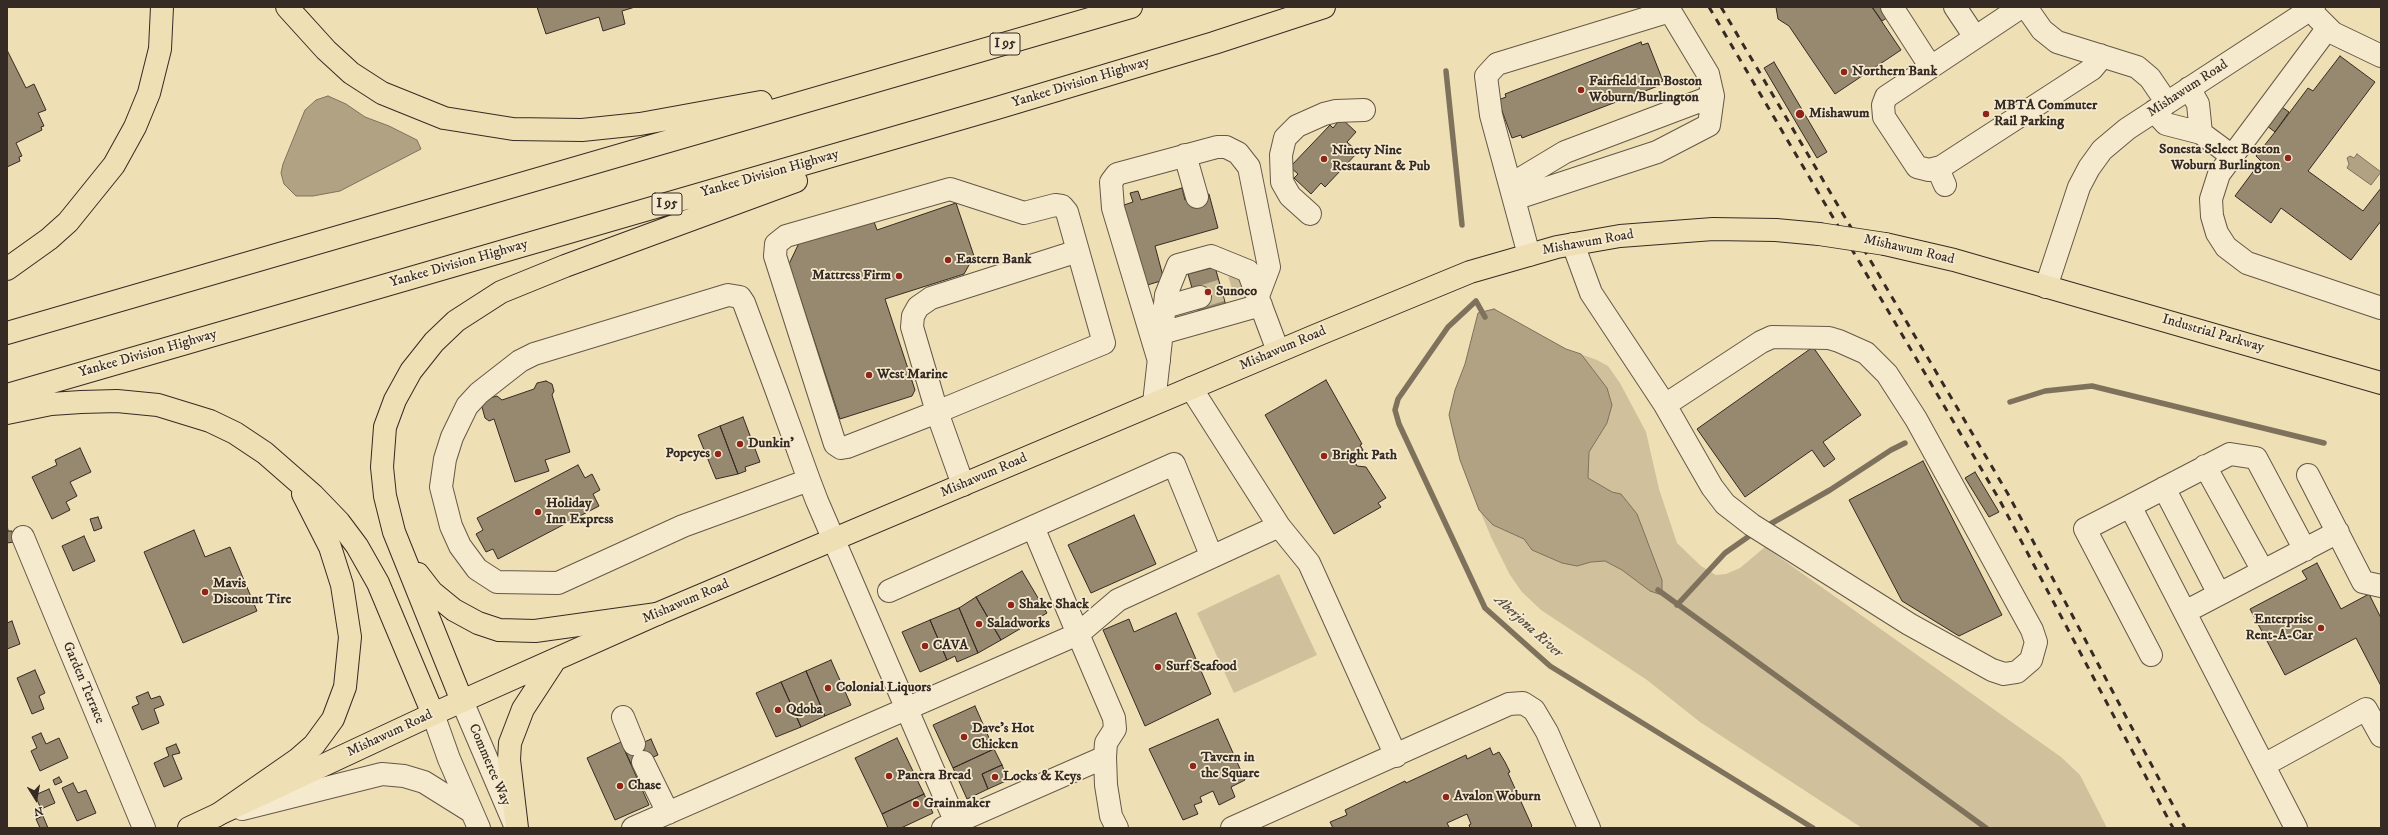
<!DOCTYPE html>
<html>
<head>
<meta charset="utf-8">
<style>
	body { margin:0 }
	#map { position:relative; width:2388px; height:835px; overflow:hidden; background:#efdfb4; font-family:"IM FELL DW Pica",serif }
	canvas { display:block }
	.frame { position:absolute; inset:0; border:8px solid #362b24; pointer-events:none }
	.north { position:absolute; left:16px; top:779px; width:40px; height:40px; -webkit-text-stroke:3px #f5eace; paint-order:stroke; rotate:169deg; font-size:11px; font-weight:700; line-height:16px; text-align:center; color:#362b24 }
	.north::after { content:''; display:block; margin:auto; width:14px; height:18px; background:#362b24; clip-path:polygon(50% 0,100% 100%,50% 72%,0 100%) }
</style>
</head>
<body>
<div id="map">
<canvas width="2388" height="835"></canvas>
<div class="frame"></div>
<div class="north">N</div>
</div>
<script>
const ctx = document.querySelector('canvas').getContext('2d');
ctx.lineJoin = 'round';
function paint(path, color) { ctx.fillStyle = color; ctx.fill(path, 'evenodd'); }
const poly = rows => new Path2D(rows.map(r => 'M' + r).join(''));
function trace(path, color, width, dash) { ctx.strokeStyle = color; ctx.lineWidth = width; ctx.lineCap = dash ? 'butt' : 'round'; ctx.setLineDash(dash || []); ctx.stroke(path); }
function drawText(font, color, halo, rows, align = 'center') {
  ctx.font = font + ' "IM FELL DW Pica",serif'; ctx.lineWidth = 3.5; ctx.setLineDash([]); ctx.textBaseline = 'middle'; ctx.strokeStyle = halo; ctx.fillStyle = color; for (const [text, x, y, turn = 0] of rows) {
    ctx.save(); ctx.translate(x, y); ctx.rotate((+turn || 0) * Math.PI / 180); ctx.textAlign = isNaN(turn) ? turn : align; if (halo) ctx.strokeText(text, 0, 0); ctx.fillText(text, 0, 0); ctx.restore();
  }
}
const green = poly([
	[1494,309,1566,349,1597,360,1608,366,1620,383,1646,432,1659,489,1677,543,1701,566,1716,575,1726,574,1740,568,1765,547,2061,757,2080,775,2107,828,1862,828,1700,722,1647,680,1541,610,1522,592,1510,575,1491,537,1468,482,1453,436,1449,415,1452,401,1465,364,1478,313],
	[1279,574,1317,655,1234,693,1197,613]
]);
const water = poly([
	[328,96,346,104,365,117,389,126,417,140,421,149,340,191,313,196,296,196,284,184,281,173,283,164,305,110,316,100,328,96],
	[2357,154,2381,172,2371,185,2347,168,2349,164,2347,158,2350,156,2354,158,2357,154],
	[1494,309,1566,349,1581,354,1607,388,1612,405,1607,423,1589,452,1588,478,1612,492,1621,494,1637,514,1662,580,1662,595,1650,591,1622,570,1605,561,1591,562,1577,566,1562,563,1532,550,1524,539,1493,525,1479,510,1460,460,1449,415,1455,390,1465,364,1478,313,1494,309]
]);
const stream = poly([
	[1446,71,1462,225],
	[1485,317,1476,301,1448,327,1398,399,1395,410,1399,424,1485,608,1550,666,1813,828],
	[2010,402,2045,391,2092,386,2324,443],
	[1765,527,1830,490,1891,450,1905,443],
	[1658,590,1986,828],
	[1677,605,1725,553,1755,532]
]);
const building = poly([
	[537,7,635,7,622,11,625,24,603,31,599,17,546,34,537,7],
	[1776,7,1872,7,1901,50,1835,94,1789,26,1778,19,1776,7],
	[1872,7,1904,7,1882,21,1872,7],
	[1641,42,1642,45,1648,43,1663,81,1656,84,1658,86,1522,138,1521,135,1512,138,1498,100,1506,97,1505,94,1641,42],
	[7,50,26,88,34,84,46,110,38,113,44,126,41,127,42,130,16,143,22,156,19,157,20,161,7,167,7,50],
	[2340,56,2375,82,2308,171,2363,211,2381,188,2381,221,2351,260,2281,208,2271,223,2235,196,2261,161,2256,156,2275,132,2308,88,2313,91,2340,56],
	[1774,62,1827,152,1817,158,1764,68,1774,62],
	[2272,100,2289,112,2275,132,2258,119,2272,100],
	[1341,118,1356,132,1347,142,1358,152,1325,187,1321,183,1311,194,1294,178,1298,174,1290,167,1330,125,1333,128,1341,118],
	[1182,188,1185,200,1209,194,1218,228,1155,246,1164,280,1144,286,1121,206,1133,202,1130,193,1138,191,1141,200,1182,188],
	[956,203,974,256,964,274,885,299,915,390,912,396,840,419,789,264,799,243,873,219,877,230,956,203],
	[1215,267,1227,309,1200,316,1188,274,1215,267],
	[1813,347,1861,415,1823,442,1835,459,1824,467,1812,450,1745,497,1697,429,1813,347],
	[1326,380,1362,444,1360,445,1363,450,1355,462,1357,466,1366,467,1386,498,1378,503,1381,507,1334,534,1265,415,1326,380],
	[546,381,552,384,554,391,552,395,570,452,545,460,549,471,515,482,494,419,489,421,485,418,482,407,483,400,497,396,502,400,534,389,537,383,546,381],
	[743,417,760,462,745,467,746,471,738,474,720,426,743,417],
	[720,426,738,474,716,479,698,435,720,426],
	[80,448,91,472,70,482,77,496,66,502,70,510,52,519,32,477,57,465,55,460,80,448],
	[1923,461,2002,615,1959,636,1902,601,1849,500,1923,461],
	[578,465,585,478,592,474,600,490,593,494,599,506,498,559,493,549,486,552,476,534,483,530,477,518,578,465],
	[1975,472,1999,512,1989,517,1965,478,1975,472],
	[1134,515,1156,564,1091,593,1068,545,1134,515],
	[98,517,102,528,94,531,90,519,98,517],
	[7,524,8,531,12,531,14,542,7,543,7,524],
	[194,530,205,557,230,547,257,611,183,643,144,552,194,530],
	[84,536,95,561,73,571,62,546,84,536],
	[2317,563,2341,609,2369,594,2381,618,2381,686,2356,638,2285,675,2250,609,2307,579,2302,571,2317,563],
	[1022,571,1047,613,1001,640,976,597,1022,571],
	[976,597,1001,640,978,653,959,608,976,597],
	[959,608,978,653,957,662,955,656,947,660,930,620,959,608],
	[1176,613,1211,694,1145,726,1103,630,1129,619,1134,632,1176,613],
	[930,620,947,660,920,672,902,632,930,620],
	[12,621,20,644,7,649,7,623,12,621],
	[831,660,851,705,825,716,806,671,831,660],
	[35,670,45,693,39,696,44,709,32,714,17,678,35,670],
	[806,671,825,716,801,727,781,682,806,671],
	[781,682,801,727,776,737,756,693,781,682],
	[148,692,151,699,160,696,164,705,154,709,159,723,142,730,132,707,139,704,136,697,148,692],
	[975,706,994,749,953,768,933,725,975,706],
	[1218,719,1245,780,1231,787,1235,797,1219,805,1213,791,1200,797,1202,802,1194,805,1198,814,1183,820,1149,749,1218,719],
	[41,733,46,744,59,738,68,758,40,771,31,751,37,748,32,737,41,733],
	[897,738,924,794,882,814,855,758,897,738],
	[651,739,658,755,632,766,625,751,651,739],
	[621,742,649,805,615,820,587,758,621,742],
	[176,744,180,753,172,755,182,779,164,787,154,763,169,756,166,748,176,744],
	[1490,748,1493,755,1499,752,1505,762,1510,772,1508,773,1532,826,1530,828,1470,828,1469,825,1471,824,1467,814,1447,823,1449,827,1446,828,1333,828,1330,822,1347,815,1345,810,1405,781,1406,783,1466,755,1467,759,1490,748],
	[994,749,1002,765,982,774,988,789,967,799,953,768,994,749],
	[1002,765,1008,780,988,789,982,774,1002,765],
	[59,777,62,782,55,785,53,780,59,777],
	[73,783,78,793,86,790,96,813,77,821,62,788,73,783],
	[49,789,55,803,41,809,35,795,49,789],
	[924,794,933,813,901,828,888,828,882,814,924,794],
	[43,816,48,828,40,828,36,819,43,816]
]);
const minorTunnel = poly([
	[1200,297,1252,281]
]);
const minor = poly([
	[1892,7,1930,66],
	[1955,7,1975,37],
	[2021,7,1886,97,1883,105,1884,117,1917,167,1929,170,1941,167,2092,69,2097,63,2100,55],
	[2026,7,2042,30,2057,42,2137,67,2150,78,2167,103],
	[2318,18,2333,33,2381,56],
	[2327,29,2219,174,2211,199,2212,216,2217,233,2226,247,2247,263,2381,308],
	[2189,88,2198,104,2201,133],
	[2154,111,2166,124,2201,133,2232,156],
	[1185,155,1197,197],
	[1938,169,1945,185],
	[1510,185,1491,115,1486,76,1497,64,1670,11,1708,74,1713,96,1565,152,1510,185,1529,255],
	[1514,199,1657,152,1709,125,1713,96],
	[1310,214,1290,196,1282,182,1281,155,1285,138,1297,126,1324,114,1336,111,1364,110],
	[1573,244,1591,293,1665,405,1712,487,1725,504,1752,525,1909,624,1992,670,2004,674,2017,672,2031,660,2036,642,2032,630,1916,419,1887,374,1866,353,1839,341,1829,338,1772,337,1761,342,1665,405],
	[1078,251,1104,343,937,412,912,327,913,316,918,307,931,298,1078,251],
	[2046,287,2079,187,2089,168,2102,150,2127,129,2314,7],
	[1165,307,1200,297],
	[1162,333,1261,305],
	[1159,361,1113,208,1111,182,1117,174,1217,147,1226,147,1238,153,1249,167,1269,267,1258,296],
	[1154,403,1166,295,1178,265,1211,256,1248,271,1278,351],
	[2205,466,2263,571],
	[2308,475,2363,582,2381,586],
	[809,480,683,526,558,583,497,582,477,569,460,546,451,526,441,487,445,459,452,437,467,406,479,393,520,361,534,354,728,295,740,297,744,303,776,389,809,480,817,501,956,823],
	[963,485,937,412,847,447,841,448,835,444,775,256,776,244,786,236,950,189,1024,213,1055,205,1062,206,1067,212,1078,251],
	[2164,488,2219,594],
	[2130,506,2085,529,2151,655],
	[1279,526,1309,563,1396,756],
	[23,537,144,828],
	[889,591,1174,464,1211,555],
	[2185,612,2338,532],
	[462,701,514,823],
	[433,714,449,759,479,828],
	[623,717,634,744],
	[643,762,668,813],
	[2264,765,2366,709,2381,736],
	[242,809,382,774,404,776,424,782,472,812],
	[633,828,1078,634,1033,527],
	[943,828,1105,757],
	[1117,828,1111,816,1106,785,1105,757,1106,743,1115,729,1114,718,1078,634,1118,600,1279,526,1191,388],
	[1232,828,1509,704,1523,703,1534,710,1547,732,1589,828],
	[2296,828,2130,506,2230,454,2256,458,2305,550]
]);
const major = poly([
	[1885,244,1954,260,2381,383],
	[189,828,433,714,657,614,1317,335,1470,272,1557,247,1620,236,1713,229,1776,230,1819,234],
	[517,828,509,760,510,743,523,709,555,660]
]);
const highway = poly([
	[287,7,326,50,351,73,382,93,444,118,513,129,582,130,640,124,761,102],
	[7,269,49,239,68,222,114,165,135,127,149,93,160,49,162,7],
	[7,333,1131,7],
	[7,395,997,108,1214,43,1324,7],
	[7,413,51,404,81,402,117,401,158,405,210,421,235,433,265,453,313,495,339,522,357,546,378,583,433,714],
	[418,574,432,592,454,610,478,623,499,630,535,631,657,614],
	[462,701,394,532,385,496,382,467,385,427,395,400,411,371,434,342,456,321,501,292,565,266,796,181],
	[216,816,298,759,314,745,333,719,345,687,350,637,342,585,330,547,303,494]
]);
const rail = poly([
	[1709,7,1999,499,2173,828],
	[1721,7,2008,494,2185,828]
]);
const majorBridge = poly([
	[1819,234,1885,244]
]);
const markers = [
	[1844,72,4,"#8f2418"],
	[1581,90,4,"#8f2418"],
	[1800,114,5,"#8f2418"],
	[1986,114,4,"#8f2418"],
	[2288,158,4,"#8f2418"],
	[1324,159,4,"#8f2418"],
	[948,260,4,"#8f2418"],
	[899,276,4,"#8f2418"],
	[1208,292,4,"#8f2418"],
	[869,375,4,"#8f2418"],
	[740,444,4,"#8f2418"],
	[718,454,4,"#8f2418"],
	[1324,456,4,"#8f2418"],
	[538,512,4,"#8f2418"],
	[205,592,4,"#8f2418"],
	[1011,605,4,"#8f2418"],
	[979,624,4,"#8f2418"],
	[2321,628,4,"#8f2418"],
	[925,646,4,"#8f2418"],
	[1158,667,4,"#8f2418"],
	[828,688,4,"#8f2418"],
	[778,710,4,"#8f2418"],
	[964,737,4,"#8f2418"],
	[1193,766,4,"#8f2418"],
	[889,776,4,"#8f2418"],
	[995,777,4,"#8f2418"],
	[620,786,4,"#8f2418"],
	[1446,797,4,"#8f2418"],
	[916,804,4,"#8f2418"]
];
const shields = [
	[1005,44,30],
	[667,204,30]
];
const shieldNames = [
	["I 95",1005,44],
	["I 95",667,204]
];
const poiNames = [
	["Northern Bank",1852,72],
	["Fairfield Inn Boston",1589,82],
	["Woburn/Burlington",1589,98],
	["MBTA Commuter",1994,106],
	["Rail Parking",1994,122],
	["Mishawum",1809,114],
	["Sonesta Select Boston",2280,150,"right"],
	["Woburn Burlington",2280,166,"right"],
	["Ninety Nine",1332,151],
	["Restaurant & Pub",1332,167],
	["Eastern Bank",956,260],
	["Mattress Firm",891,276,"right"],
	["Sunoco",1216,292],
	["West Marine",877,375],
	["Dunkin'",748,444],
	["Popeyes",710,454,"right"],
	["Bright Path",1332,456],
	["Holiday",546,504],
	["Inn Express",546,520],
	["Mavis",213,584],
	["Discount Tire",213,600],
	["Shake Shack",1019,605],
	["Enterprise",2313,620,"right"],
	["Rent-A-Car",2313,636,"right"],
	["Saladworks",987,624],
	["CAVA",933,646],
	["Surf Seafood",1166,667],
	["Colonial Liquors",836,688],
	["Qdoba",786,710],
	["Dave's Hot",972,729],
	["Chicken",972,745],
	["Tavern in",1201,758],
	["the Square",1201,774],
	["Panera Bread",897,776],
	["Locks & Keys",1003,777],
	["Chase",628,786],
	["Avalon Woburn",1454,797],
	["Grainmaker",924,804]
];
const streetNames = [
	["Yankee Division Highway",1081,83,-17],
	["Mishawum Road",2188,89,-33],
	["Yankee Division Highway",770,174,-16],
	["Mishawum Road",1588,243,-10],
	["Mishawum Road",1909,250,13],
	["Yankee Division Highway",459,264,-16],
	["Industrial Parkway",2213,334,16],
	["Mishawum Road",1283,349,-23],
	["Yankee Division Highway",148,354,-16],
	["Mishawum Road",984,476,-23],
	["Mishawum Road",686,602,-23],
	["Garden Terrace",83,683,67],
	["Mishawum Road",390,734,-25],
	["Commerce Way",489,765,67]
];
const waterNames = [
	["Aberjona River",1528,627,42]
];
paint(green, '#d0c09c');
paint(water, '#b0a283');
trace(water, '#7f725d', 1);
trace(stream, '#7f725d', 5.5);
paint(building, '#96896f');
trace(building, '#362b24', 1);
trace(minorTunnel, '#cabb97', 22, [22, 11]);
trace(minor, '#645848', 24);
trace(major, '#362b24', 24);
trace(highway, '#362b24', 24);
trace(minor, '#f5eace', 22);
trace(major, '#efdfb4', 22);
trace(highway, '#efdfb4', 22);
trace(rail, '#362b24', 3, [7, 7]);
trace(majorBridge, '#362b24', 24, []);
trace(majorBridge, '#efdfb4', 22);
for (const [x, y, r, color] of markers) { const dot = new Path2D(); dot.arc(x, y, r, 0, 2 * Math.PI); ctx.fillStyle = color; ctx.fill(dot); trace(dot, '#f5eace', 1.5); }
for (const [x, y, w] of shields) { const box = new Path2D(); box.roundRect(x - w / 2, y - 11, w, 22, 3); ctx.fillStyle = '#f5eace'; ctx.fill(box); trace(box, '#362b24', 1); }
drawText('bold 13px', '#362b24', null, shieldNames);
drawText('bold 14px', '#362b24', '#f5eace', poiNames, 'left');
drawText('14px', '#362b24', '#f5eace', streetNames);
drawText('italic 15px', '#5b4f40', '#f5eace', waterNames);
</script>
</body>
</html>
